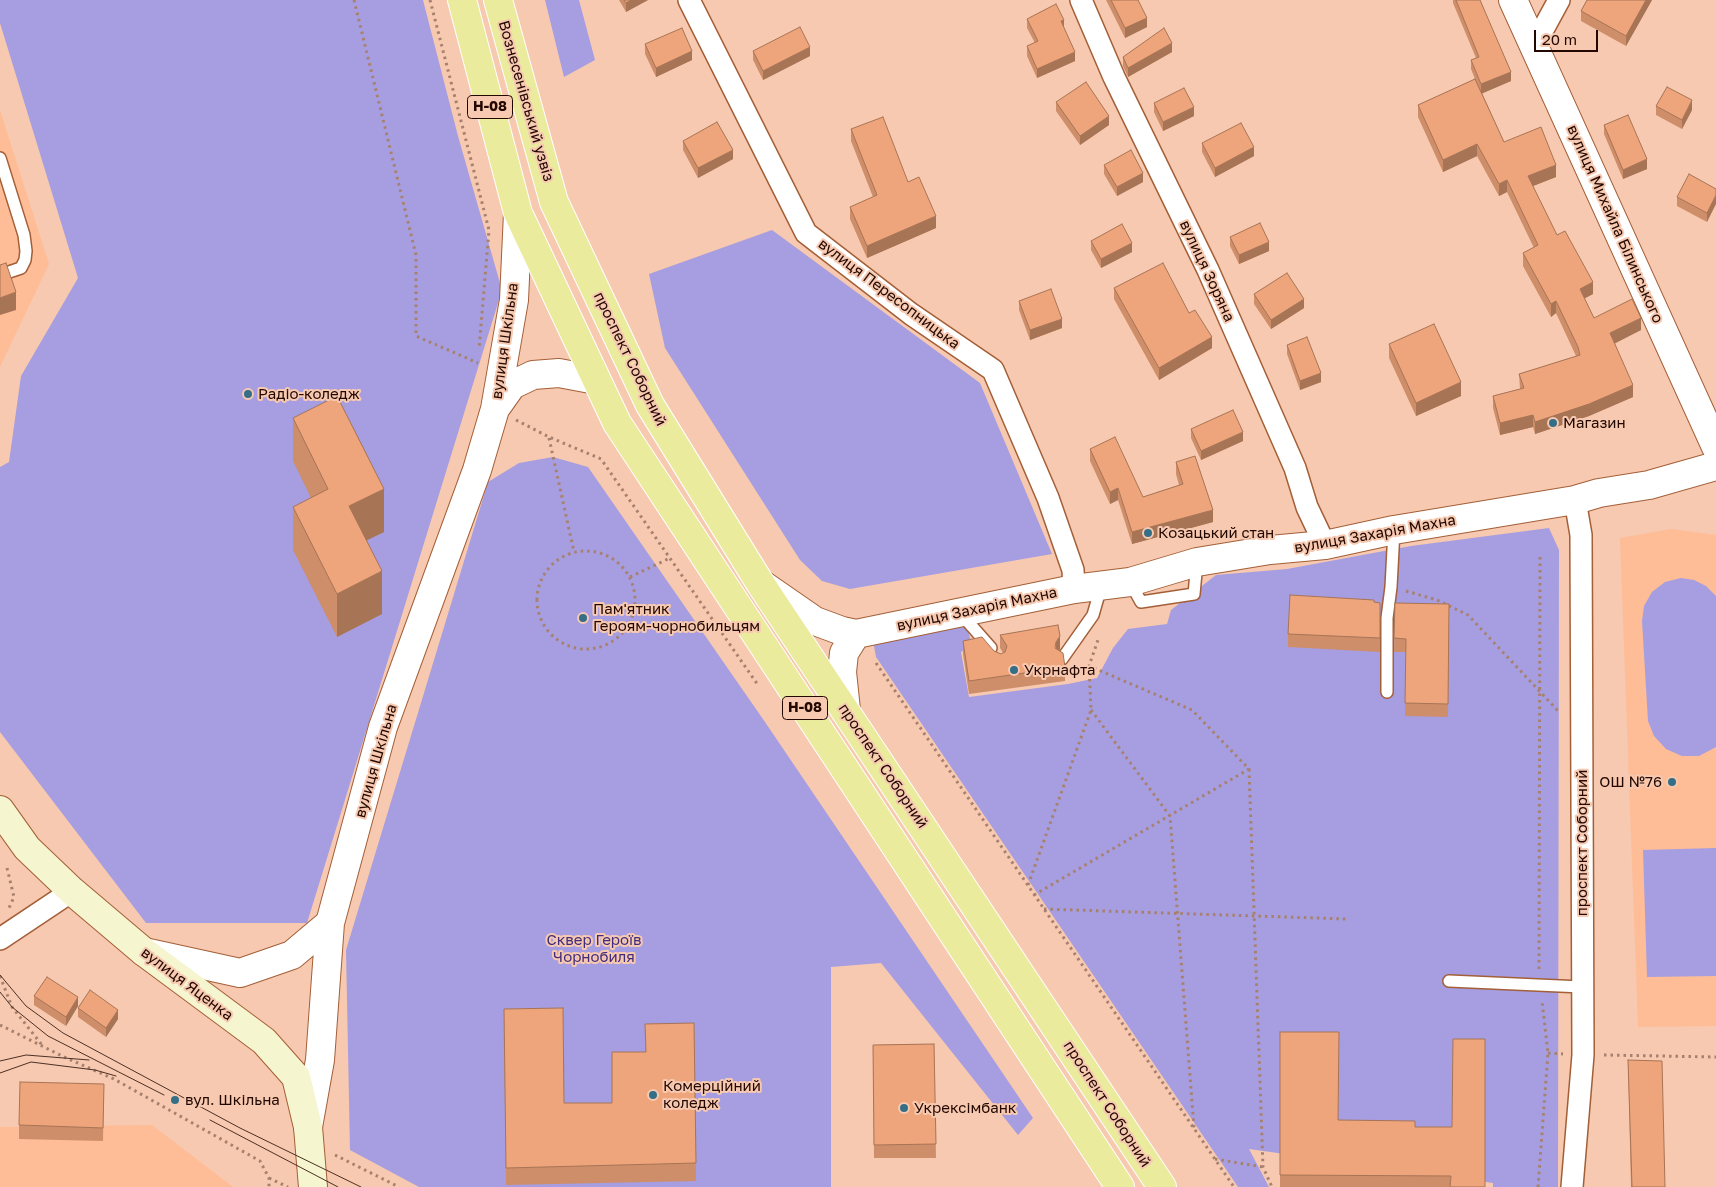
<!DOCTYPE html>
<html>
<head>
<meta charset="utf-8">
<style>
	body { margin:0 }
	#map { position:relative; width:1716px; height:1187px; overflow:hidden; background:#f7c9b0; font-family:"Golos Text",sans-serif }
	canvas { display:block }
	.scale { position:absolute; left:1534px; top:30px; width:64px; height:22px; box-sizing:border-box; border:2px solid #220800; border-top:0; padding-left:6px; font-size:15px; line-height:18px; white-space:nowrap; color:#220800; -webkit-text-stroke:4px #f7c9b0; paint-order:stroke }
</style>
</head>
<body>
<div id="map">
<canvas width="1716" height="1187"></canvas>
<div class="scale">20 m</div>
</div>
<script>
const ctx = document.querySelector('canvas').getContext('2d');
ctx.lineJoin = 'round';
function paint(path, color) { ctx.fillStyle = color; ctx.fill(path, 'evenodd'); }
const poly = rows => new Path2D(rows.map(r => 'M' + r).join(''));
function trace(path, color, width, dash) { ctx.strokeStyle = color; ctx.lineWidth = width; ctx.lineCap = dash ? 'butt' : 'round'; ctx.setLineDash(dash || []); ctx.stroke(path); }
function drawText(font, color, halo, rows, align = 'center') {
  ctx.font = font + ' "Golos Text",sans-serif'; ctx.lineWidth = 4; ctx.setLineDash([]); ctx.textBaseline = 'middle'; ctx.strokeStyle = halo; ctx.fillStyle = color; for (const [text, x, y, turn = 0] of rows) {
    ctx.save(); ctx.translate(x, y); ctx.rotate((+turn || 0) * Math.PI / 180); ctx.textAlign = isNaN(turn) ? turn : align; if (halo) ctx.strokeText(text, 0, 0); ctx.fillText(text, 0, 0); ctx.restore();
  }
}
const built = poly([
	[0,110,49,264,0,367],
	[1671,529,1716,535,1716,1026,1638,1027,1620,538],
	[152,1125,233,1187,0,1187,0,1127]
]);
const green = poly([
	[0,0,423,0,458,136,502,290,307,923,146,923,0,732,0,467,9,462,21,376,78,278,0,23],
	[545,0,579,0,595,60,564,77],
	[772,230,980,383,1052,554,850,589,822,581,800,560,665,348,649,274],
	[553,457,588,467,765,722,1033,1118,1018,1135,881,963,831,967,831,1187,419,1187,350,1150,346,950,488,482,519,463],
	[1549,528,1559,550,1558,1187,1493,1187,1493,1183,1249,1149,1269,1187,1238,1187,876,657,873,641,962,624,968,631,972,645,961,652,969,697,1068,684,1097,678,1113,648,1128,629,1167,624,1171,610,1216,575,1287,569,1411,546],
	[1681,578,1694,580,1706,586,1716,596,1716,747,1699,756,1682,756,1666,749,1654,736,1648,721,1642,621,1644,606,1652,592,1665,582],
	[1716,848,1716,976,1647,977,1643,850]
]);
const path = poly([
	[354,0,416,255,416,336,478,363],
	[430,0,489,230,479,349],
	[516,420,549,437,601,459,758,685],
	[549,438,574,552],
	'537 600a49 49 0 1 1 98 0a49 49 0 1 1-98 0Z',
	[630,577,670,558],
	[1406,591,1437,600,1468,615,1560,713],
	[876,663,1234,1187],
	[1091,710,1170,816,1194,1128],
	[1249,769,1263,1167,1272,1187],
	[7,868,14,897,9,908],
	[1028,885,1091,710,1089,666],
	[1034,895,1249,769,1192,710,1089,666,1099,637],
	[1044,909,1346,919],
	[1539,969,1540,553],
	[0,976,12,1007,42,1045],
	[0,1025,62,1056,114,1079,260,1161,269,1178,269,1187],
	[1548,1053,1563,1054],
	[1604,1055,1716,1057],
	[335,1155,399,1187],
	[1215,1159,1263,1167],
	[269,1178,288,1187],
	[1538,1187,1548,1053,1542,1001]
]);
const service = poly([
	[0,158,24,235,26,251,25,260,21,268,0,275],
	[1130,582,1141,602,1194,594,1197,562],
	[961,614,991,648],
	[1062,659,1093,615,1101,587],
	[1387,692,1387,618,1391,587,1394,530],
	[1449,981,1582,987]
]);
const minor = poly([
	[689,0,806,233,911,314,993,370,1048,498,1073,570,1074,589],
	[1081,0,1114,77,1208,270,1295,468,1307,507,1325,545],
	[1534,46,1559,0],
	[0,939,72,891],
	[1572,1187,1583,1055,1581,535,1575,500]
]);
const tertiary = poly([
	[1513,0,1716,447],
	[495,409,512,385,533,375,559,373,596,380],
	[763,585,815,621,842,631,856,634,1074,589,1130,582,1197,562,1270,550,1325,545,1394,530,1575,500,1599,493,1649,485,1716,466],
	[846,710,842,672,844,653,856,634],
	[144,952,240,973,292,955,330,923],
	[308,1127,320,1060,330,923,383,727,477,470,495,409,514,300,518,213]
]);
const secondary = poly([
	[0,810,27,848,72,891,144,952,264,1041,296,1077,308,1127,313,1187]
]);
const primary = poly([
	[462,0,518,213,617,423,1120,1187],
	[498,0,554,202,650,405,760,583,1162,1187]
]);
const tram = poly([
	[0,975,26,1006,63,1033,240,1128,361,1187],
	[0,992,12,1007,48,1036,164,1095],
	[0,1061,26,1055,89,1060],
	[0,1073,31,1062,95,1070,116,1076],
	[210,1120,338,1187]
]);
const wall = poly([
	[619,0,648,0,626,12],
	[1106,0,1138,0,1147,27,1125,38],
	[1453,0,1480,0,1511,81,1482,93,1504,142,1556,177,1533,186,1557,235,1593,294,1584,298,1594,318,1641,330,1614,343,1633,397,1589,416,1535,434,1533,427,1500,435,1493,408,1493,396,1520,389,1519,374,1576,356,1556,313,1551,317,1523,266,1523,253,1534,248,1507,192,1499,196,1477,156,1443,172,1418,117,1418,105,1475,79,1471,69,1471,60,1476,58,1453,3],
	[1587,0,1652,0,1626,46,1581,21,1581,11],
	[1027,19,1064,28,1075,61,1037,78,1027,56,1027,46,1035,43,1027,28],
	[645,44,692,60,656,77,645,54],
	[753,51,810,56,763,80,753,60],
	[1172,52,1128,77,1123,66,1123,57],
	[1056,102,1109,125,1080,145,1056,111],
	[1154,103,1194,116,1163,131,1154,112],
	[1656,106,1692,110,1682,129,1656,115],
	[1604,125,1647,169,1623,179,1604,134],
	[851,129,908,182,936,228,867,258,850,219,850,207,873,197,851,141],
	[683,141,733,159,698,178,683,150],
	[1202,143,1254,156,1215,177,1202,152],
	[1104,165,1143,182,1117,196,1104,174],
	[1716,189,1707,222,1677,206,1677,197],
	[1230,237,1269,251,1239,264,1230,246],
	[1091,241,1132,252,1101,268,1091,250],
	[1114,288,1189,313,1212,348,1159,380,1114,299],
	[1254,294,1304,308,1271,329,1254,304],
	[1019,301,1062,328,1030,340,1019,310],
	[1389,344,1461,396,1416,416,1389,358],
	[1287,345,1321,382,1300,390,1287,354],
	[293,418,384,532,366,540,382,614,337,637,293,550,293,507,311,498,293,461],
	[1191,429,1243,441,1201,460,1191,438],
	[1090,449,1143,497,1179,485,1176,474,1176,462,1213,522,1132,544,1118,500,1110,504,1090,461],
	[1374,602,1380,603,1380,652,1288,647,1288,634],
	[1395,603,1449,604,1448,717,1405,716,1406,652,1394,652],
	[1000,635,1060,649,1059,650,1065,667,1065,681,969,694,963,654,963,641,1001,654,1003,653,1000,648],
	[34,996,78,1006,66,1026,34,1005],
	[78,1008,118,1019,106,1037,78,1017],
	[504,1009,564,1103,612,1103,645,1052,645,1024,694,1023,696,1181,506,1185],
	[1280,1032,1338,1120,1415,1127,1485,1187,1280,1187],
	[934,1044,936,1158,874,1158,873,1045],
	[1628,1060,1665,1187,1631,1187],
	[104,1084,103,1141,19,1139,19,1125]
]);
const shadedWall = poly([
	[631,0,648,0,626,12,626,3],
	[1646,0,1652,0,1626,46,1626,36],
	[1147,18,1147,27,1125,38,1125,28],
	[1064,20,1064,29,1061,21],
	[1172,43,1172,52,1128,77,1128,68],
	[810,47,810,56,763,80,763,71],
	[692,51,692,60,656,77,656,68],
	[1075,52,1075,61,1037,78,1037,69],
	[1511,72,1511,81,1481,94,1481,84],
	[1692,100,1692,110,1682,129,1682,120],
	[1194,107,1194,116,1163,131,1163,122],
	[1109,116,1109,125,1080,145,1080,136],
	[1477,144,1477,156,1443,172,1443,160],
	[1254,147,1254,156,1215,177,1215,168],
	[733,150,733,159,698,178,698,168],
	[1647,159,1647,169,1623,179,1623,170],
	[1556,165,1556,177,1528,188,1528,176],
	[1143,173,1143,182,1117,196,1117,187],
	[1507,180,1507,192,1499,196,1499,184],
	[1716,195,1716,204,1707,222,1707,213],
	[936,216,936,228,867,258,867,246],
	[1269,242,1269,251,1239,264,1239,255],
	[1132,243,1132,252,1101,268,1101,259],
	[1593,282,1593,294,1580,301,1580,289],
	[16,292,16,310,0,315,0,298],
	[1304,299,1304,308,1271,329,1271,320],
	[1556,301,1556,313,1551,317,1551,304],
	[1641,318,1641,330,1610,346,1610,333],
	[1062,319,1062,328,1030,340,1030,330],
	[1212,337,1212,348,1159,380,1159,368],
	[1321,373,1321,382,1300,390,1300,381],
	[1461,382,1461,396,1416,416,1416,403],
	[1633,385,1633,397,1589,416,1535,434,1535,422],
	[1533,415,1533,427,1500,435,1500,423],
	[1243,432,1243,441,1201,460,1201,451],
	[1118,488,1118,500,1110,504,1110,492],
	[384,489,384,532,349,549,349,506],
	[1213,510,1213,522,1132,544,1132,532],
	[382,571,382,614,337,637,337,594],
	[1060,636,1060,649,1056,655,1056,642],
	[78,997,78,1006,66,1026,66,1017],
	[118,1010,118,1019,106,1037,106,1028]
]);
const building = poly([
	[624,0,631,0,626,3,624,0],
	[1111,0,1138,0,1147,18,1125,28,1111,0],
	[1456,0,1480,0,1511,72,1481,84,1471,60,1479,57,1456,0],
	[1587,0,1646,0,1626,36,1581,11,1587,0],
	[1056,4,1064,20,1061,21,1075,52,1037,69,1027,46,1038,41,1027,19,1056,4],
	[800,27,810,47,763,71,753,51,800,27],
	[682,28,692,51,656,68,645,44,682,28],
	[1164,28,1172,43,1128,68,1123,57,1164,28],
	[1475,79,1504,142,1541,127,1556,165,1528,176,1557,235,1565,231,1593,282,1580,289,1594,318,1632,299,1641,318,1610,333,1633,385,1589,404,1535,422,1533,415,1500,423,1493,396,1524,388,1519,374,1580,355,1578,347,1556,301,1551,304,1523,253,1538,245,1507,180,1499,184,1477,144,1443,160,1418,105,1475,79],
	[1086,82,1109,116,1080,136,1056,102,1086,82],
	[1667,87,1692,100,1682,120,1656,106,1667,87],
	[1184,88,1194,107,1163,122,1154,103,1184,88],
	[1628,115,1647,159,1623,170,1604,125,1628,115],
	[883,117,908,182,919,177,936,216,867,246,850,207,877,195,851,129,883,117],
	[717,122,733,150,698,168,683,141,717,122],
	[1241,123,1254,147,1215,168,1202,143,1241,123],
	[1131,150,1143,173,1117,187,1104,165,1131,150],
	[1689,174,1716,189,1716,195,1707,213,1677,197,1689,174],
	[1260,223,1269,242,1239,255,1230,237,1260,223],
	[1122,224,1132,243,1101,259,1091,241,1122,224],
	[6,263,16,292,0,298,0,265,6,263],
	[1163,263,1189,313,1195,310,1212,337,1159,368,1114,288,1163,263],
	[1287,273,1304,299,1271,320,1254,294,1287,273],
	[1051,289,1062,319,1030,330,1019,301,1051,289],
	[1434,324,1461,382,1416,403,1389,344,1434,324],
	[1307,337,1321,373,1300,381,1287,345,1307,337],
	[337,396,384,489,349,506,382,571,337,594,293,507,328,489,293,418,337,396],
	[1233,410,1243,432,1201,451,1191,429,1233,410],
	[1115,437,1143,497,1183,484,1176,462,1195,456,1213,510,1132,532,1118,488,1110,492,1090,449,1115,437],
	[1290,595,1374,600,1374,602,1380,603,1380,638,1288,634,1290,595],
	[1395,603,1449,604,1448,704,1405,703,1406,639,1394,638,1395,603],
	[1058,625,1060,636,1056,642,1055,648,1063,653,1065,667,969,681,963,641,982,637,994,651,1001,654,1005,652,1007,646,1000,635,1058,625],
	[47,977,78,997,66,1017,34,996,47,977],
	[90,990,118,1010,106,1028,78,1008,90,990],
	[563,1008,564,1103,612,1103,612,1052,646,1052,645,1024,694,1023,696,1163,506,1168,504,1009,563,1008],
	[1280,1032,1339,1032,1338,1120,1415,1121,1415,1127,1452,1127,1453,1039,1485,1039,1485,1187,1450,1187,1451,1176,1280,1175,1280,1032],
	[934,1044,936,1144,874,1145,873,1045,934,1044],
	[1628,1060,1662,1061,1665,1187,1632,1187,1628,1060],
	[20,1082,104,1084,103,1128,19,1125,20,1082]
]);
const markers = [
	[248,394,5,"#356e87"],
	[1553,423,5,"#356e87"],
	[1148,533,5,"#356e87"],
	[583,618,5,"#356e87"],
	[1014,670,5,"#356e87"],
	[1672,782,5,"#356e87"],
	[653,1095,5,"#356e87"],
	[175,1100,5,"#356e87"],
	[904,1108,5,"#356e87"]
];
const shields = [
	[490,107,45],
	[805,708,45]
];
const shieldNames = [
	["Н-08",490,107],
	["Н-08",805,708]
];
const streetNames = [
	["Вознесенівський узвіз",526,101,74],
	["вулиця Михайла Білинського",1615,224,66],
	["вулиця Зоряна",1207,271,65],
	["вулиця Пересопницька",889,294,37],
	["вулиця Шкільна",505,341,-82],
	["проспект Соборний",630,359,64],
	["вулиця Захарія Махна",1375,534,-10],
	["вулиця Захарія Махна",977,609,-12],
	["вулиця Шкільна",376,761,-74],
	["проспект Соборний",883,766,56],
	["проспект Соборний",1582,843,-90],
	["вулиця Яценка",187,984,37],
	["проспект Соборний",1107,1104,57]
];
const poiNames = [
	["Радіо-коледж",258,394],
	["Магазин",1563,423],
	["Козацький стан",1158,533],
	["Пам'ятник",593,609],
	["Героям-чорнобильцям",593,626],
	["Укрнафта",1024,670],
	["ОШ №76",1662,782,"right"],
	["Комерційний",663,1086],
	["коледж",663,1103],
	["вул. Шкільна",185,1100],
	["Укрексімбанк",914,1108]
];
const parkNames = [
	["Сквер Героїв",594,940],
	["Чорнобиля",594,957]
];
paint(built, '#febc97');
paint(green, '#a69ee0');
trace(service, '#a35f37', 14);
trace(minor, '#a35f37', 24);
trace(tertiary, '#a35f37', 30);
trace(secondary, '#a35f37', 30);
trace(primary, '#fff', 30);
trace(path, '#a7816e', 3, [2.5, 4]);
trace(service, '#fff', 11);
trace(minor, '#fff', 21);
trace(tertiary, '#fff', 28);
trace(secondary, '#f5f5cf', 28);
trace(primary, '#ebeb9e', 28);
trace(tram, '#4d2f24', 1);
paint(wall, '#ce8e6a');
paint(shadedWall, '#a77456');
paint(building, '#efa57b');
trace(building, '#a77456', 1);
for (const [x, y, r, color] of markers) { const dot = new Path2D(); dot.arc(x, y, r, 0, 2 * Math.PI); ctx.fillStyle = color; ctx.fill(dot); trace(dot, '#f7c9b0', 2); }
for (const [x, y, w] of shields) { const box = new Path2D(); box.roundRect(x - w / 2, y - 11.5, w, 23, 4); ctx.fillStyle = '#f7c9b0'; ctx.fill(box); trace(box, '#220800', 1); }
drawText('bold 14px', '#220800', null, shieldNames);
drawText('15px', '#220800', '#f7c9b0', streetNames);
drawText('15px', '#220800', '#f7c9b0', poiNames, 'left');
drawText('15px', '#402c7d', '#f7c9b0', parkNames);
</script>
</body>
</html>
